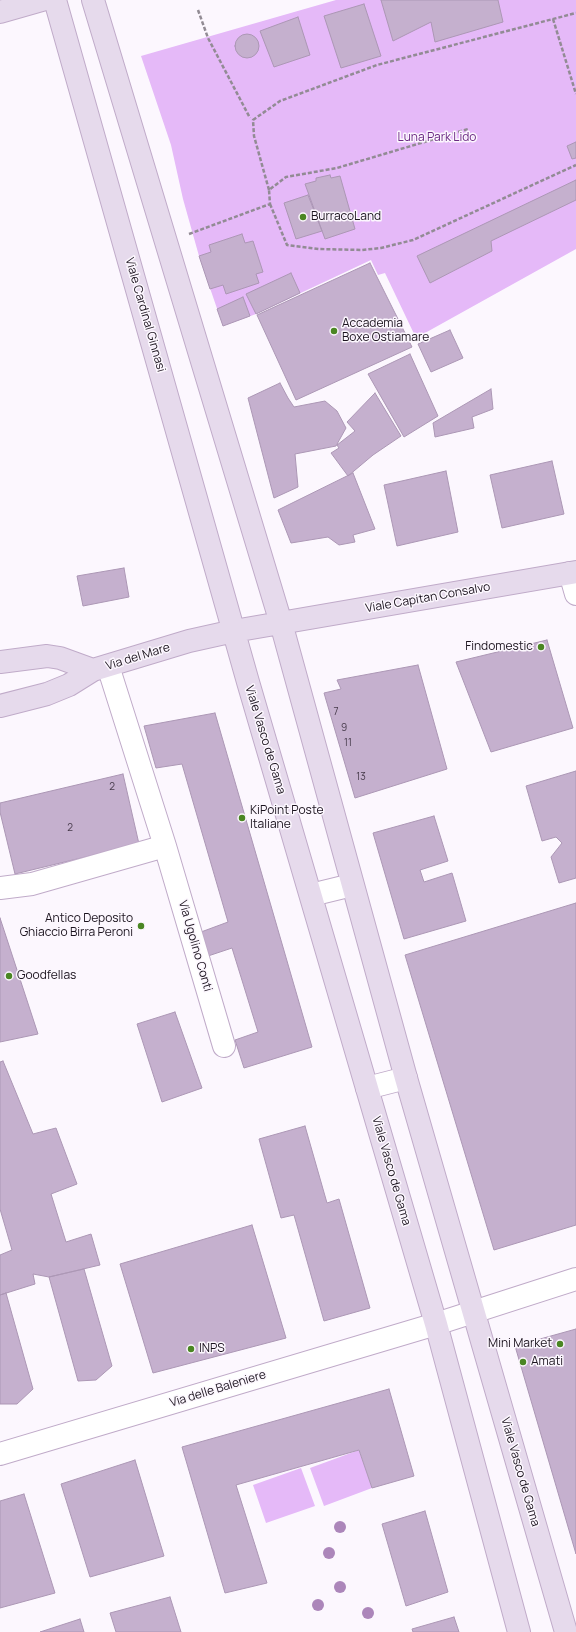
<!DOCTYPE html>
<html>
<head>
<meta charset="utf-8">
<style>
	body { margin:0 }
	canvas { display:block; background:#fcf7fe }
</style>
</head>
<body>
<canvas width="576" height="1632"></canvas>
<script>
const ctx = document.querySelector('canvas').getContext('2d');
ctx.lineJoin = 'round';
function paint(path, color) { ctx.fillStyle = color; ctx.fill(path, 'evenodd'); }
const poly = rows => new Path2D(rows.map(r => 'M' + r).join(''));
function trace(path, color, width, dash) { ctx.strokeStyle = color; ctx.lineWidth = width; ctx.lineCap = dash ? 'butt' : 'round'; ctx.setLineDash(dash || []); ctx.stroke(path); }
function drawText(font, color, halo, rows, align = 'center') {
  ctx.font = font + ' Manrope,sans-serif'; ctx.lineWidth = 3; ctx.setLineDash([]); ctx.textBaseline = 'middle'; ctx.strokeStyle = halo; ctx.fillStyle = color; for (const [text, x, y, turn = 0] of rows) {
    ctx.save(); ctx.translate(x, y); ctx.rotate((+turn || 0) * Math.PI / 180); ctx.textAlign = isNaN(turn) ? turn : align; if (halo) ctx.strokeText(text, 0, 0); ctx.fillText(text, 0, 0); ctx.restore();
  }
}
const green = poly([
	[336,0,576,0,576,249,416,338,385,273,378,275,371,260,256,314,223,326,199,256,183,199,171,145,141,56],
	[359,1450,372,1488,324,1506,310,1468],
	[301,1468,315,1506,266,1523,253,1485]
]);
const building = poly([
	[381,0,498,0,503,22,435,42,431,22,393,41,381,0],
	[364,4,381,56,341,68,324,16,364,4],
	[298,17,310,55,274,67,260,31,298,17],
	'235 46a12 12 0 1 1 24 0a12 12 0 1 1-24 0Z',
	[576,142,576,158,572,159,567,146,576,142],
	[330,175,331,178,340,176,355,229,325,239,305,184,316,181,316,178,330,175],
	[576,180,576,200,491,241,492,251,430,283,417,256,576,180],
	[308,195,322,231,296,239,284,203,308,195],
	[242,234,245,243,253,241,263,272,256,274,259,283,226,294,223,285,210,289,199,256,211,252,209,245,242,234],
	[370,263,412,347,296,400,257,315,370,263],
	[291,273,300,293,256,314,246,294,291,273],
	[243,297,250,316,223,326,217,309,243,297],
	[450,330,463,358,431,372,418,344,450,330],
	[410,354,438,416,404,437,368,374,410,354],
	[280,383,288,398,294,407,325,401,337,411,346,428,336,446,295,454,298,487,274,498,248,398,280,383],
	[491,389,493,409,472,417,474,428,435,437,433,423,491,389],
	[375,393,401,436,373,455,348,476,331,453,339,448,337,445,355,431,347,422,375,393],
	[552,461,564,514,502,528,490,475,552,461],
	[446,471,458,532,397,546,384,485,446,471],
	[353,473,375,529,353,535,355,542,339,545,328,537,291,543,278,510,353,473],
	[124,568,129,597,83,606,77,576,124,568],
	[547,640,573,728,491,752,456,662,547,640],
	[418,665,447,769,355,798,324,693,341,689,337,680,418,665],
	[215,713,312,1047,244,1068,235,1040,258,1032,232,948,208,956,201,932,228,922,182,764,156,768,144,726,215,713],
	[576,771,576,878,559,883,551,857,562,843,556,837,542,841,526,786,576,771],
	[123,774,139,844,15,874,0,812,0,803,123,774],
	[434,816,448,861,420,870,424,882,452,873,466,921,404,939,373,833,434,816],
	[576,903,576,1225,494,1250,405,955,576,903],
	[0,918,38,1034,0,1042,0,918],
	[175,1012,202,1088,162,1102,137,1024,175,1012],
	[3,1061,33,1134,56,1128,77,1184,51,1194,66,1242,91,1234,100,1265,49,1277,33,1274,35,1284,0,1295,0,1255,12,1250,0,1209,0,1062,3,1061],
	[305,1126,327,1203,339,1199,370,1308,324,1321,294,1215,281,1218,259,1139,305,1126],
	[252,1225,286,1338,153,1373,120,1264,252,1225],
	[84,1269,112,1366,96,1380,78,1381,49,1277,84,1269],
	[6,1293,33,1389,17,1404,0,1404,0,1295,6,1293],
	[576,1329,576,1554,515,1346,576,1329],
	[389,1389,414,1476,372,1488,359,1450,236,1485,267,1583,225,1593,182,1447,389,1389],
	[135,1460,164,1556,90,1577,61,1484,135,1460],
	[24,1494,55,1593,0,1608,0,1501,24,1494],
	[425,1511,448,1592,406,1606,382,1524,425,1511],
	[170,1597,181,1632,116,1632,110,1613,170,1597],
	[454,1617,459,1632,413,1632,412,1629,454,1617],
	[80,1619,84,1632,40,1632,80,1619]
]);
const path = poly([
	[198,10,208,38,250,118],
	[553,19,576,94],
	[269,190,254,136,253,120,280,101,377,65,576,13],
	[270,204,287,245,319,249,362,250,381,248,413,240,576,165],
	[189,234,270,204,269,190,286,177,337,168,468,129]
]);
const street = poly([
	[570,573,576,594],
	[108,666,165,846,224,1046],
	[0,888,32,884,165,846],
	[311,895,352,885],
	[367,1088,406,1078],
	[0,1454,436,1324,576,1279]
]);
const secondary = poly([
	[55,0,248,682,436,1324,519,1632],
	[93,0,281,623,406,1078,566,1632],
	[0,12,42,0],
	[0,662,47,656,60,658,93,670],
	[0,706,47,694,69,685,93,670,189,641,234,631,576,572]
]);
const trees = [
	[340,1527],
	[329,1553],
	[340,1587],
	[318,1605],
	[368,1613]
];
const markers = [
	[303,217,4,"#4a8623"],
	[334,331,4,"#4a8623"],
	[541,647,4,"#4a8623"],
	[242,818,4,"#4a8623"],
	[141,926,4,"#4a8623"],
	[9,976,4,"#4a8623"],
	[560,1344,4,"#4a8623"],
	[191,1349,4,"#4a8623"],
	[523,1362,4,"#4a8623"]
];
const numberNames = [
	["7",336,712],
	["9",344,728],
	["11",348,743],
	["13",361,777],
	["2",112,787],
	["2",70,828]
];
const parkNames = [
	["Luna Park Lido",437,138]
];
const poiNames = [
	["BurracoLand",311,217],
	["Accademia",342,324],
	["Boxe Ostiamare",342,338],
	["Findomestic",533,647,"right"],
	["KiPoint Poste",250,811],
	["Italiane",250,825],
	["Antico Deposito",133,919,"right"],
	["Ghiaccio Birra Peroni",133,933,"right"],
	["Goodfellas",17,976],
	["Mini Market",552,1344,"right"],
	["INPS",199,1349],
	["Amati",531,1362]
];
const streetNames = [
	["Viale Cardinal Ginnasi",145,315,74],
	["Viale Capitan Consalvo",428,598,-10],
	["Via del Mare",138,657,-17],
	["Viale Vasco de Gama",265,740,73],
	["Via Ugolino Conti",195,946,74],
	["Viale Vasco de Gama",391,1171,74],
	["Via delle Baleniere",218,1389,-17],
	["Viale Vasco de Gama",520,1472,74]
];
paint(green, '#e5b9f8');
paint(building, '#c5b0ce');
trace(building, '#ac97b5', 1);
trace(street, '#c0abc9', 24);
trace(secondary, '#c0abc9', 24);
trace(path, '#928b94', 2.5, [4, 2]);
trace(street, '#fff', 22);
trace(secondary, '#e6daec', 22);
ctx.fillStyle = '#ac86ba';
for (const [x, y] of trees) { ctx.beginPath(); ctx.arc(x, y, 6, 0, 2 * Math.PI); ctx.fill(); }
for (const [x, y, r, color] of markers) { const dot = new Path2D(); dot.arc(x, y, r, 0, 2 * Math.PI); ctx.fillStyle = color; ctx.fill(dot); trace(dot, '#fcf7fe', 1.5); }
drawText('10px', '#463a4a', null, numberNames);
drawText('12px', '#6b2983', '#fcf7fe', parkNames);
drawText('12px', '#1b131e', '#fcf7fe', poiNames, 'left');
drawText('12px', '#1b131e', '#fcf7fe', streetNames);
</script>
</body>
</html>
